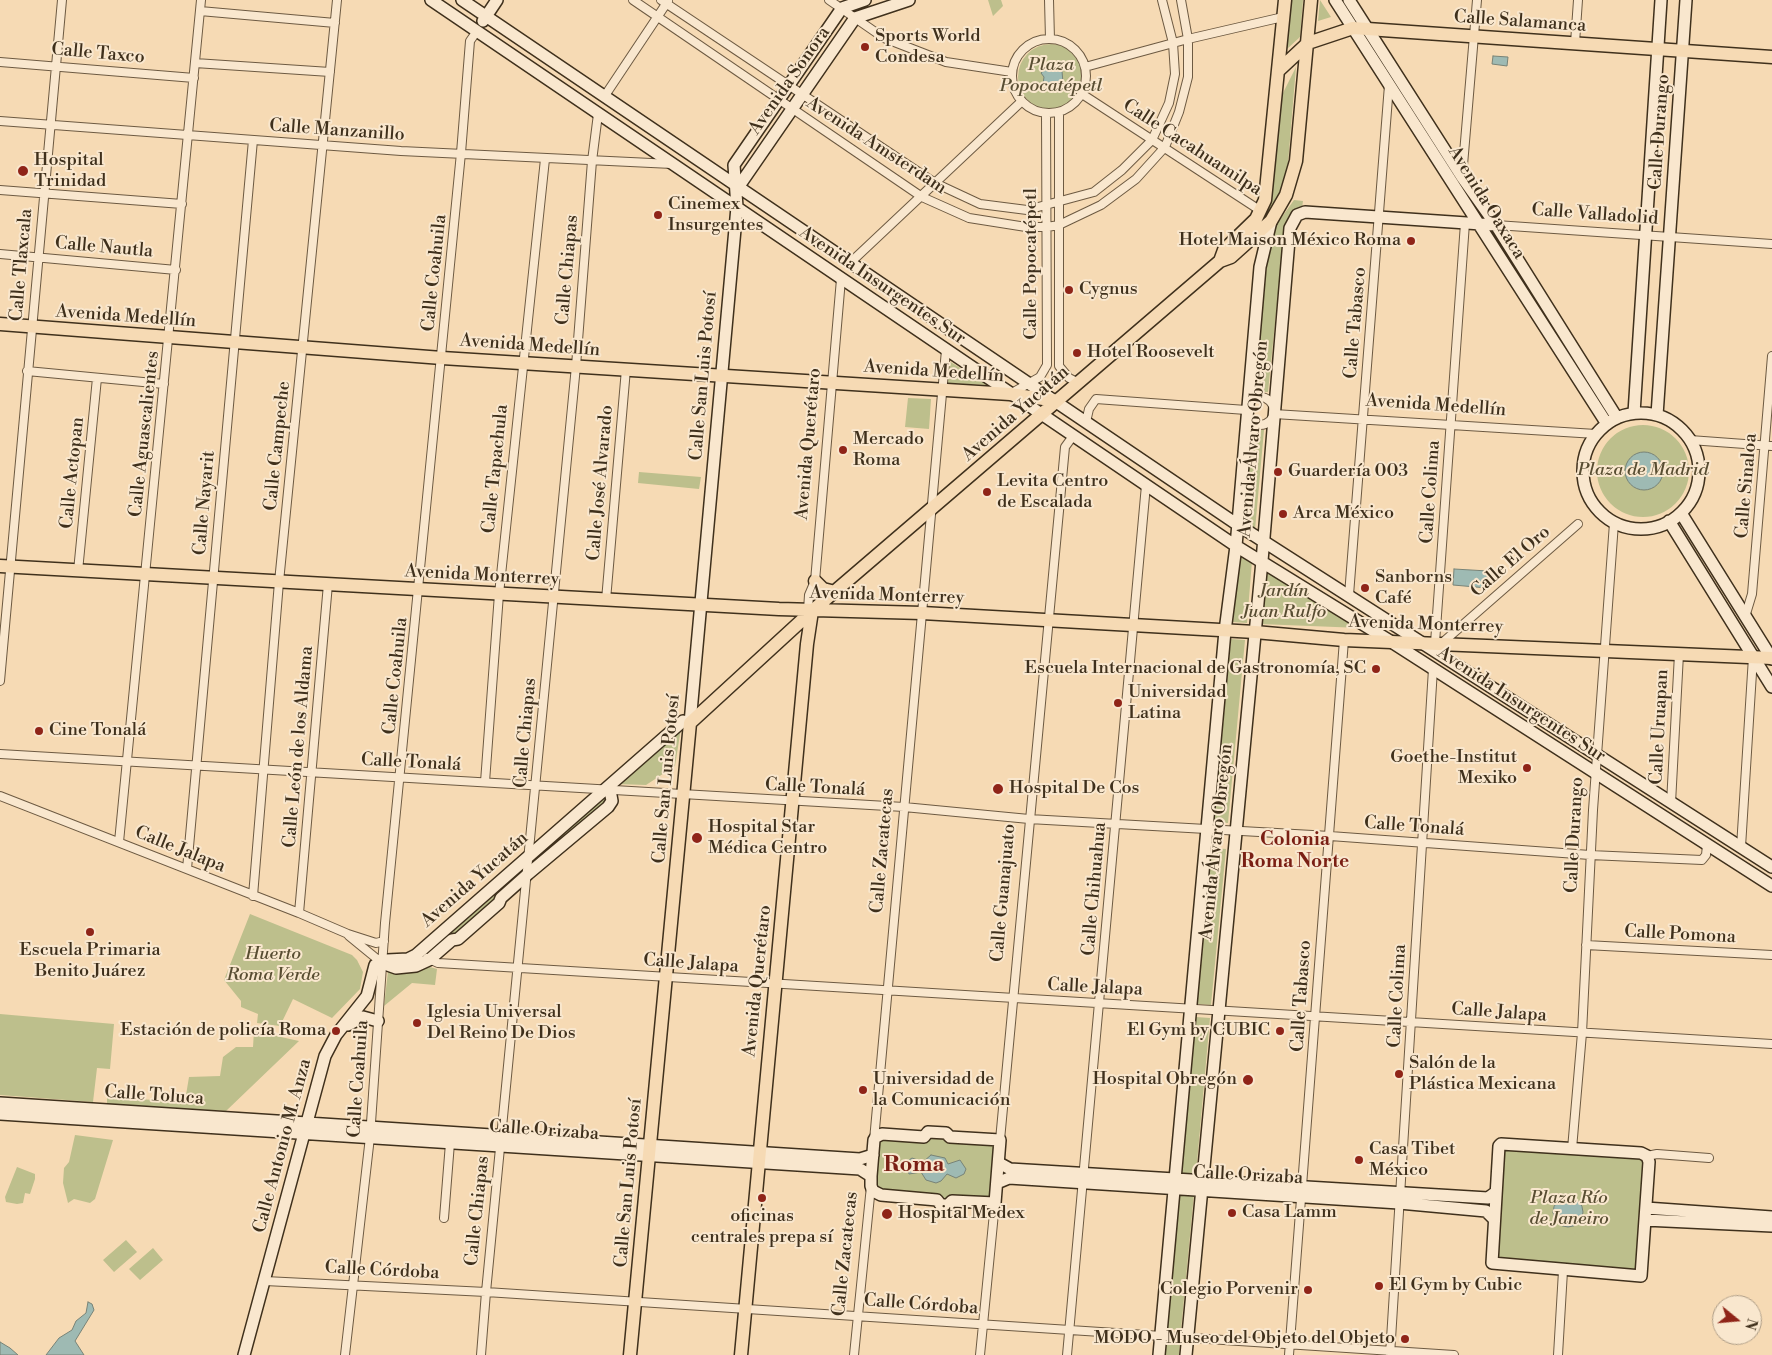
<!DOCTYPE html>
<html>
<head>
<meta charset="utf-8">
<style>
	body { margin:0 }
	#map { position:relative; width:1772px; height:1355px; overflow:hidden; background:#f6dab4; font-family:"Libre Bodoni",serif }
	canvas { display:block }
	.north { position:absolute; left:1712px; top:1295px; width:50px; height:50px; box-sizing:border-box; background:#f9e7ce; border:1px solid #af9e87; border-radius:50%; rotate:107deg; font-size:14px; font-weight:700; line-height:20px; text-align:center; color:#3f301c }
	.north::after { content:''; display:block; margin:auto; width:18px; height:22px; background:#8f2418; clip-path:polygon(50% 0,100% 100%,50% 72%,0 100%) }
</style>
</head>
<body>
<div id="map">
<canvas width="1772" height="1355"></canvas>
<div class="north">N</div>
</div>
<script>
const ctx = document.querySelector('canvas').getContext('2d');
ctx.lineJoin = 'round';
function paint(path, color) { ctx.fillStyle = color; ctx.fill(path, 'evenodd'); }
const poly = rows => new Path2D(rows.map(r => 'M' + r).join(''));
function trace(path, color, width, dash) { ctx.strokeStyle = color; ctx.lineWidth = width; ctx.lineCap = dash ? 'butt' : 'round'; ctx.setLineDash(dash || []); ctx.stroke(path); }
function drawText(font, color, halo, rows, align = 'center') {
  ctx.font = font + ' "Libre Bodoni",serif'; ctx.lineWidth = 4; ctx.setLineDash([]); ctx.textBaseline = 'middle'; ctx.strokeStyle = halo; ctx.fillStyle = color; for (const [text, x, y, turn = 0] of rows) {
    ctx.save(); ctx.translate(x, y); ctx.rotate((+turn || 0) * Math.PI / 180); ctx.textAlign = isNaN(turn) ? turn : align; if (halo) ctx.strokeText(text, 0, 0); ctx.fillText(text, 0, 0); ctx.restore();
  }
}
const green = poly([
	[988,0,1001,0,1003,6,993,16],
	[1291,0,1303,0,1300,37,1287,49],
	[1320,0,1331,17,1318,21],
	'1018 77a33 33 0 1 1 66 0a33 33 0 1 1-66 0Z',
	[1296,67,1287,175,1282,188,1264,219,1271,198,1282,95],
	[1294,200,1303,201,1302,208,1289,216,1285,225,1268,392,1255,392,1268,252,1274,228],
	[949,361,988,385,947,383],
	[908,398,931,399,929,429,905,427],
	'1597 471a46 46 0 1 1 92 0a46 46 0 1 1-92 0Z',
	[1251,428,1264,430,1255,530,1242,522],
	[639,472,701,477,699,489,638,483],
	[1240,554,1252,561,1247,623,1233,622],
	[1268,570,1361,628,1259,624,1266,573],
	[1231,639,1245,640,1228,823,1214,822],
	[681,728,675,766,646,785,616,784],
	[606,793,611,801,530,869,531,858],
	[1212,848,1226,849,1211,1005,1197,1004],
	[526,865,526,873,458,936,427,955],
	[250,914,352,955,357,960,363,972,360,989,332,1018,293,999,280,1026,257,1023,258,1014,241,1007,241,1001,224,980],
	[430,967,437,969,435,985,412,983,384,1006,388,971,403,972],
	[0,1014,114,1024,110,1069,97,1068,93,1102,0,1095],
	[1196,1017,1210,1018,1196,1174,1182,1173],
	[254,1031,299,1041,226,1111,107,1104,107,1098,185,1101,189,1077,220,1076,223,1057,236,1047,253,1047],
	[75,1135,113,1140,95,1199,90,1203,74,1199,68,1203,63,1183,64,1168,69,1162],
	[879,1135,1000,1140,995,1203,881,1195,871,1176],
	[1503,1147,1644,1157,1636,1272,1495,1262],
	[17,1167,35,1174,35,1179,30,1194,25,1193,23,1203,17,1204,6,1202,5,1197],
	[1180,1193,1194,1194,1181,1330,1167,1329],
	[126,1240,137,1252,114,1272,103,1260],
	[153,1248,163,1260,140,1280,129,1269],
	[1166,1342,1180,1343,1179,1355,1165,1355]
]);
const water = poly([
	[1493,56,1508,57,1507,66,1492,64,1493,56],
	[1048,67,1057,67,1062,71,1063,83,1058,88,1052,86,1048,88,1043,84,1044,77,1041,73,1048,67],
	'1625 471a19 19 0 1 1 38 0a19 19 0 1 1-38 0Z',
	[1454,569,1488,571,1487,588,1453,585,1454,569],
	[931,1155,945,1158,948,1164,960,1160,966,1169,964,1174,956,1178,947,1174,941,1181,936,1183,926,1180,921,1172,909,1174,906,1164,909,1160,912,1158,923,1162,931,1155],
	'1553 1212a15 15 0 1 1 30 0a15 15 0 1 1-30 0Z',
	[88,1302,92,1304,94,1310,75,1341,84,1355,46,1355,59,1338,72,1330,76,1321,86,1313,88,1302],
	[0,1342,10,1348,18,1355,0,1355,0,1342]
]);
const street = poly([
	[633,0,922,197,969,218,1026,227,1047,227,1059,225,1101,205,1136,179,1165,147,1179,112,1188,77,1188,39,1181,0],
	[661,0,935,183,980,204,1027,210,1094,192,1122,170,1152,140,1169,103,1175,74,1173,43,1162,0],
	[829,0,884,38,946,62,1012,72],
	[1049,0,1050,39],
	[200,11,335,23],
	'1012 76a37 37 0 1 1 74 0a37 37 0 1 1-74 0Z',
	[1575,43,1578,0],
	[0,62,194,78],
	[195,63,330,72],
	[1085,67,1188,39,1283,17],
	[1082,94,1261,211],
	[604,97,668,1],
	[1059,112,1059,366,1069,378,1079,383],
	[0,121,401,151,672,164],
	[1462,177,1477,0],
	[0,190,182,204],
	[1496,225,1772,244],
	[0,254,176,270],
	[851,262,1022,101],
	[27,371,164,384],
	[1010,394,1040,377,1047,365,1046,113],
	'1246 411a14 14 0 1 1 28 0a14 14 0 1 1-28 0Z',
	[1274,414,1596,434],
	[1086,422,1089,409,1096,399,1246,410],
	[1690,440,1772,446],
	[78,571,97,378],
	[1349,595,1389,85],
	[606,600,626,369],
	[808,610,809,595,815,581,841,279],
	[1745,617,1752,594,1772,356],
	[1435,643,1465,223],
	[1442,643,1578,524],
	[0,681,62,0],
	[0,754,904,807,1029,819,1330,836,1590,855,1702,860,1706,855,1707,845],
	[485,782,499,594,545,159],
	[0,796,299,913,348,934,376,943,384,941],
	[1671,803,1679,654],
	[119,842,201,0],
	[1741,847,1753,657],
	[187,869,253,140],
	[253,896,279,582,337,0],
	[299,913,328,584],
	[349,936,382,963],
	[1586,945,1772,955],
	[427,958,438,963,1772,1044],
	[874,1140,946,350],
	[1000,1140,1065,447,1073,436],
	[1572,1149,1582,1033,1593,810,1614,523],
	[1647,1156,1657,1154,1709,1158],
	[444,1218,450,1143],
	[265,1281,486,1292,1454,1355],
	[345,1355,370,1137,385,923,461,153,470,41,477,31],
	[481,1355,486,1292,576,366,592,161,598,114],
	[854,1355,871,1186],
	[980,1355,995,1203],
	[1067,1355,1146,485],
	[1289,1355,1344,640],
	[1390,1355,1433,669],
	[1558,1355,1563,1271]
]);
const secondary = poly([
	[431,0,1236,546,1390,641,1772,886],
	[462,0,1238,525,1772,867],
	[1335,0,1607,424],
	[1349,0,1462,177,1496,225,1617,418],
	[483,21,497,0],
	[739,186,855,18,909,0],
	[1634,413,1661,0],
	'1583 471a58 58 0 1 1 116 0a58 58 0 1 1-116 0Z',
	[1657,415,1686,0],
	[1681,513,1772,659],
	[1669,521,1772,687],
	[382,963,396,968,416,966,429,960,452,940,458,939,499,903,501,898,528,874,608,807,612,801,610,790],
	[348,1025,363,1017,378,1021],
	[0,1103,860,1159,873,1155],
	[0,1114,860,1169,871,1176],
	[928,1132,946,1133,950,1137,1000,1140,995,1203,952,1201,948,1205,941,1205,937,1200,881,1195,873,1191,871,1186,871,1176,874,1140,876,1137,882,1134,924,1137,928,1132],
	[1501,1144,1641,1153,1647,1156,1649,1162,1641,1276,1492,1263,1499,1146,1501,1144],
	[999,1163,1010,1169,1488,1198,1496,1192],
	[997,1183,1009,1178,1399,1203,1486,1211,1494,1219],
	[1646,1208,1772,1217],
	[1645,1220,1772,1226],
	[244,1355,325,1056,336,1035,367,996,375,965,387,960,408,959,416,955,683,721,690,723,737,207,734,165,842,8,865,0],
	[1159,1355,1225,631,1236,546,1260,267,1271,221],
	[1186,1355,1262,561,1290,228,1297,215,1305,212,1496,225]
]);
const primary = poly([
	[1278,71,1308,43,1353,28,1772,57],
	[1220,261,1224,250,1256,219,1265,200,1285,0],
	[0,324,442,358,1010,394,1057,401],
	[0,566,779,609,922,613,1255,632,1344,640,1772,658],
	[815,581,823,589,835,592],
	[630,1355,690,723,812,611,1220,261,1231,257,1271,221,1286,195,1296,161,1311,0],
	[741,1355,807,644,812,611]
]);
const markers = [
	[865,47,5,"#8f2418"],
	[23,171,6,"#8f2418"],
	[658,215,5,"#8f2418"],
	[1411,241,5,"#8f2418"],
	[1069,290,5,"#8f2418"],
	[1077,353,5,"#8f2418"],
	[843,450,5,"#8f2418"],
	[1278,472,5,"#8f2418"],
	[987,492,5,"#8f2418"],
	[1283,514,5,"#8f2418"],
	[1365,588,5,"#8f2418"],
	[1376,669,5,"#8f2418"],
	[1118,703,5,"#8f2418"],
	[39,731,5,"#8f2418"],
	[1527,768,5,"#8f2418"],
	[998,789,6,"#8f2418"],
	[697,838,6,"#8f2418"],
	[90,932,5,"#8f2418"],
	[417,1023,5,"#8f2418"],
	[336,1031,5,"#8f2418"],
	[1280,1031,5,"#8f2418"],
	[1399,1074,5,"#8f2418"],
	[1248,1080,6,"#8f2418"],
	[863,1090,5,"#8f2418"],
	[1359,1160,5,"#8f2418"],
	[762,1198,5,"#8f2418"],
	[1232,1213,5,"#8f2418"],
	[887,1214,6,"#8f2418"],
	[1379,1286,5,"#8f2418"],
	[1308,1290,5,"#8f2418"],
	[1405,1339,5,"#8f2418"]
];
const streetNames = [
	["Calle Salamanca",1520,22,4],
	["Calle Taxco",98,54,5],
	["Avenida Sonora",790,81,-55],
	["Calle Manzanillo",337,131,4],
	["Calle Durango",1660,132,-86],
	["Avenida Amsterdam",876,146,33],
	["Calle Cacahuamilpa",1192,148,33],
	["Avenida Oaxaca",1486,203,58],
	["Calle Valladolid",1595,215,4],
	["Calle Nautla",104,248,5],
	["Calle Popocatépetl",1032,264,-90],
	["Calle Tlaxcala",22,265,-85],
	["Calle Chiapas",568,270,-85],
	["Calle Coahuila",435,273,-84],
	["Avenida Insurgentes Sur",882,286,34],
	["Avenida Medellín",126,317,4],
	["Calle Tabasco",1356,323,-85],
	["Avenida Medellín",530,346,4],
	["Avenida Medellín",934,372,4],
	["Calle San Luis Potosí",704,376,-85],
	["Avenida Medellín",1436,406,4],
	["Avenida Yucatán",1016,414,-41],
	["Calle Aguascalientes",145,434,-84],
	["Avenida Álvaro Obregón",1254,439,-85],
	["Avenida Querétaro",809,444,-85],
	["Calle Campeche",278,446,-84],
	["Calle Tapachula",496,469,-84],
	["Calle Actopan",73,473,-84],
	["Calle José Alvarado",601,483,-85],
	["Calle Sinaloa",1747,486,-85],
	["Calle Colima",1431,492,-86],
	["Calle Nayarit",205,503,-85],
	["Calle El Oro",1511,562,-41],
	["Avenida Monterrey",482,576,3],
	["Avenida Monterrey",887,596,2],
	["Avenida Monterrey",1426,625,2],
	["Calle Coahuila",396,676,-84],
	["Avenida Insurgentes Sur",1521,705,33],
	["Calle Uruapan",1660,727,-87],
	["Calle Chiapas",526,733,-85],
	["Calle León de los Aldama",299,747,-85],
	["Calle Tonalá",411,763,3],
	["Calle San Luis Potosí",667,779,-85],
	["Calle Tonalá",815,788,3],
	["Calle Tonalá",1414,827,4],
	["Calle Durango",1575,835,-87],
	["Avenida Álvaro Obregón",1217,842,-84],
	["Calle Jalapa",180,850,22],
	["Calle Zacatecas",883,851,-85],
	["Avenida Yucatán",475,880,-41],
	["Calle Chihuahua",1095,889,-85],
	["Calle Guanajuato",1004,893,-85],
	["Calle Pomona",1680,935,3],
	["Calle Jalapa",691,964,4],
	["Avenida Querétaro",758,981,-84],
	["Calle Jalapa",1095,988,3],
	["Calle Tabasco",1302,996,-86],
	["Calle Colima",1398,996,-87],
	["Calle Jalapa",1499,1013,4],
	["Calle Coahuila",359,1079,-86],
	["Calle Toluca",154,1096,4],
	["Calle Orizaba",544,1131,4],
	["Calle Antonio M. Anza",283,1146,-75],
	["Calle Orizaba",1248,1176,3],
	["Calle San Luis Potosí",629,1183,-85],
	["Calle Chiapas",478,1211,-84],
	["Calle Zacatecas",846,1254,-84],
	["Calle Córdoba",382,1271,3],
	["Calle Córdoba",921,1305,4]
];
const poiNames = [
	["Sports World",875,37],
	["Condesa",875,58],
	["Hospital",34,161],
	["Trinidad",34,182],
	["Cinemex",668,205],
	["Insurgentes",668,226],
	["Hotel Maison México Roma",1401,241,"right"],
	["Cygnus",1079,290],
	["Hotel Roosevelt",1087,353],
	["Mercado",853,440],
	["Roma",853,461],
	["Guardería 003",1288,472],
	["Levita Centro",997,482],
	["de Escalada",997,503],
	["Arca México",1293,514],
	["Sanborns",1375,578],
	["Café",1375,599],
	["Escuela Internacional de Gastronomía, SC",1366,669,"right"],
	["Universidad",1128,693],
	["Latina",1128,714],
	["Cine Tonalá",49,731],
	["Goethe-Institut",1517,758,"right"],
	["Mexiko",1517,779,"right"],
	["Hospital De Cos",1009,789],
	["Hospital Star",708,828],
	["Médica Centro",708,849],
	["Escuela Primaria",90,951,"center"],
	["Benito Juárez",90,972,"center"],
	["Iglesia Universal",427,1013],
	["Del Reino De Dios",427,1034],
	["Estación de policía Roma",326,1031,"right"],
	["El Gym by CUBIC",1270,1031,"right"],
	["Salón de la",1409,1064],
	["Plástica Mexicana",1409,1085],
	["Universidad de",873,1080],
	["la Comunicación",873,1101],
	["Hospital Obregón",1237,1080,"right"],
	["Casa Tibet",1369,1150],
	["México",1369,1171],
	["Casa Lamm",1242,1213],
	["Hospital Medex",898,1214],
	["oficinas",762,1217,"center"],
	["centrales prepa sí",762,1238,"center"],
	["El Gym by Cubic",1389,1286],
	["Colegio Porvenir",1298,1290,"right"],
	["MODO - Museo del Objeto del Objeto",1395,1339,"right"]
];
const parkNames = [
	["Plaza",1051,66],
	["Popocatépetl",1051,87],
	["Plaza de Madrid",1643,471],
	["Jardín",1284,592],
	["Juan Rulfo",1284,613],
	["Huerto",273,955],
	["Roma Verde",273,976],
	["Plaza Río",1569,1199],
	["de Janeiro",1569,1220]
];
const neighbourhoodNames = [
	["Colonia",1295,840],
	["Roma Norte",1295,862]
];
const districtNames = [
	["Roma",914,1166]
];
paint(green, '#bdbf8c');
paint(water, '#9ebab3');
trace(water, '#788377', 1);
trace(street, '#6d5a42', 10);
trace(secondary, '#3f301c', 14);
trace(primary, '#3f301c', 15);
trace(street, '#f9e7ce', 8);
trace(secondary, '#f9e7ce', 11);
trace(primary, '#f6dab4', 12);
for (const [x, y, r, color] of markers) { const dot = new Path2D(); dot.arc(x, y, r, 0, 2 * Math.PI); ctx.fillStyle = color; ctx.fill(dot); trace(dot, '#f9e7ce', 2); }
drawText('18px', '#3f301c', '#f9e7ce', streetNames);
drawText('18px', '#3f301c', '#f9e7ce', poiNames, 'left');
drawText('italic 18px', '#584d32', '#f9e7ce', parkNames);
drawText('bold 19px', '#7a1f14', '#f9e7ce', neighbourhoodNames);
drawText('bold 22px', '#7a1f14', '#f9e7ce', districtNames);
</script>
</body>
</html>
